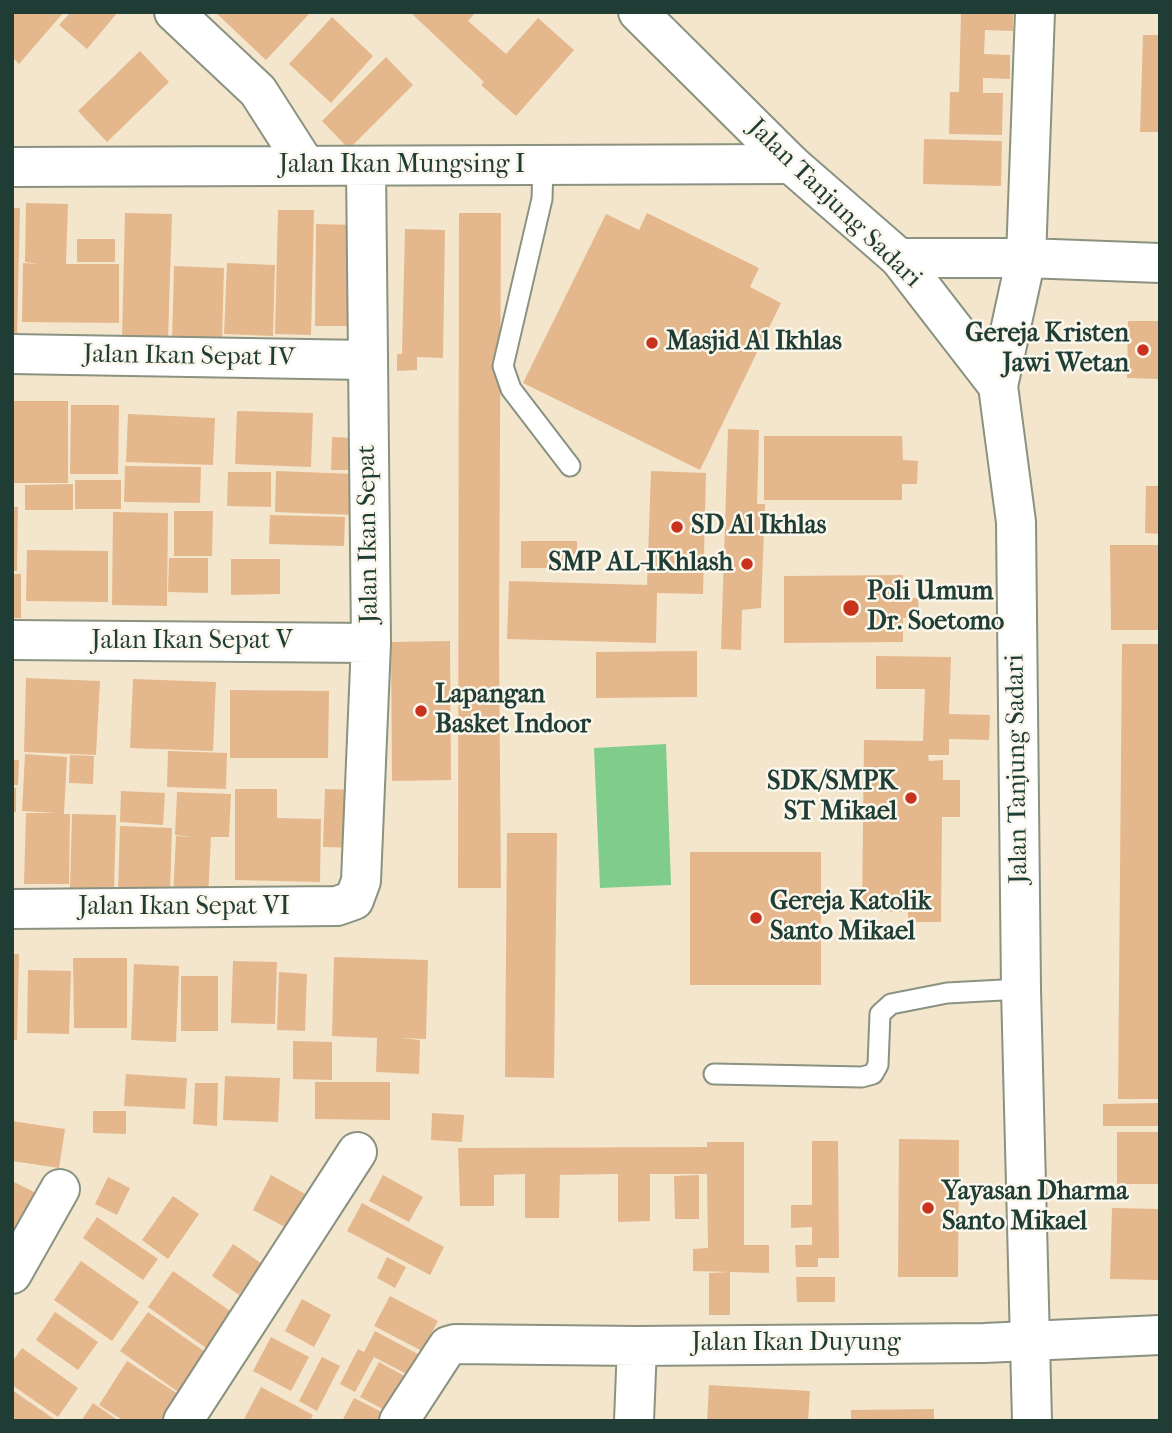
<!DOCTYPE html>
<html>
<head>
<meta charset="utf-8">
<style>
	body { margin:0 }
	#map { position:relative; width:1172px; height:1433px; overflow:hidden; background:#f4e6cd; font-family:"IM FELL French Canon",serif }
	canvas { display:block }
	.frame { position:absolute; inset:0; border:14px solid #1f3d34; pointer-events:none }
</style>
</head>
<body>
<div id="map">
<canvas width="1172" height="1433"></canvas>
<div class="frame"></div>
</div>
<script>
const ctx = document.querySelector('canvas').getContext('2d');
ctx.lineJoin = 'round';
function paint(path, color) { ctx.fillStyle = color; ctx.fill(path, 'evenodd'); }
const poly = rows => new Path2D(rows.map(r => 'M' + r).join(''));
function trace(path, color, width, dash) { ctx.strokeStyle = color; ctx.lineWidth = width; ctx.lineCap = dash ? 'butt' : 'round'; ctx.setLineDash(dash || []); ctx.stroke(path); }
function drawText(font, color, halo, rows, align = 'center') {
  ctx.font = font + ' "IM FELL French Canon",serif'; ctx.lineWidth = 5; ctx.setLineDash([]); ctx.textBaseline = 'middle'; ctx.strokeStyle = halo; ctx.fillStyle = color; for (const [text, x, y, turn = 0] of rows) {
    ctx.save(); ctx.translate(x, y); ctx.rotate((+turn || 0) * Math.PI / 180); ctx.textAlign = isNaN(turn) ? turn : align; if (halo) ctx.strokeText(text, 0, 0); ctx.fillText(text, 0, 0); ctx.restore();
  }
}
const green = poly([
	[666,744,671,885,600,888,594,748]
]);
const building = poly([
	[12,12,64,12,19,64,12,57],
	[71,12,118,12,87,49,59,25],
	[215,12,311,12,266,60],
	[410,12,476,12,468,21,506,54,538,18,574,50,516,116,481,85,484,82],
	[961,12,1013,12,1013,31,985,30,984,54,1010,55,1010,79,983,78,983,93,1003,93,1002,135,949,134,950,92,959,92],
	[332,17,373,56,331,103,289,64],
	[1143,35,1160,35,1160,132,1140,132],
	[140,51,169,82,107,142,78,111],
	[386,57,413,85,349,149,322,121],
	[924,139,1002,141,1001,186,923,184],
	[26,203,68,204,66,264,119,264,119,323,22,322,23,263,39,264,25,262],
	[12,208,20,208,17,337,12,336],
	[278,210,314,210,311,335,275,334],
	[125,213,172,214,168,340,122,339],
	[459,213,501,213,499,650,501,888,458,888],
	[647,213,759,268,750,287,781,303,700,470,523,383,606,214,639,230],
	[316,224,355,225,354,326,315,326],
	[405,229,445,230,443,358,417,357,417,370,397,371,397,354,402,354],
	[77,239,115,239,115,262,77,262],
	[227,263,275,265,273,336,224,334],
	[174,266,224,268,222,342,172,340],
	[1128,321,1160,321,1160,379,1127,378],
	[14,401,68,401,68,483,14,483],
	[71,405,119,405,118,474,70,474],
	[237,411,313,413,311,467,235,464],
	[128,414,215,418,213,465,126,462],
	[728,429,759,430,757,504,765,504,761,608,742,610,741,650,721,649],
	[764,436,902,436,903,460,918,461,917,484,902,484,902,500,764,500],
	[332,437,354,438,353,470,331,470],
	[125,466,201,467,200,503,124,502],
	[276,471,355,474,354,515,275,512],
	[651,471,706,473,703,594,657,593,656,643,507,639,509,581,647,585],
	[228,472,271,472,271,507,227,506],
	[75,480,121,480,121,509,75,509],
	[73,484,73,510,25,510,25,485],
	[1146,486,1160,486,1160,534,1145,533],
	[12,507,18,507,17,571,12,571],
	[174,511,213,511,212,556,174,556],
	[113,512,168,513,167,606,112,605],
	[270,515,345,517,344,546,269,544],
	[521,541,577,541,577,568,521,568],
	[1110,545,1160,545,1160,630,1111,630],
	[27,550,108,551,108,602,26,601],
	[169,558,208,558,208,593,168,592],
	[231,559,280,559,280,594,231,595],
	[12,574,21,574,21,618,12,618],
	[903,575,903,598,918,598,919,618,903,618,903,642,784,643,784,576],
	[450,641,451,780,392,781,391,642],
	[1122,644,1160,644,1160,1099,1118,1099],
	[697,651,697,697,596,698,596,652],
	[876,656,951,657,949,714,990,715,989,740,949,739,949,755,928,755,929,761,943,760,943,780,960,780,960,817,942,817,941,922,908,922,908,912,862,911,864,740,923,741,925,689,876,689],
	[26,678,100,681,96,755,24,752],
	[133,679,216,682,213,751,130,748],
	[230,690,329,691,328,758,230,758],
	[168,751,227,753,226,789,167,787],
	[25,754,67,757,64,814,70,814,69,884,24,884,26,813,57,813,22,811],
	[70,755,94,756,93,784,69,783],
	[12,760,19,760,18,785,12,785],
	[12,788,16,788,16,812,12,812],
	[235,789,277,789,277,818,321,819,320,882,235,880],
	[325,789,361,790,359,848,323,847],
	[121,791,165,793,163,825,120,822],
	[177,792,231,794,229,837,211,837,208,898,173,896,176,836,193,837,175,835],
	[72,814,116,815,114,892,70,890],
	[120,826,172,828,170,896,118,894],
	[507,833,557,833,554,1078,505,1077],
	[690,852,821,852,821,985,690,985],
	[12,954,19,954,17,1040,12,1040],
	[334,957,428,960,426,1039,401,1038,420,1040,419,1074,376,1072,377,1038,332,1036],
	[73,958,127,958,127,1028,74,1028],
	[233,961,277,962,275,1024,231,1023],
	[134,964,179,966,176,1042,131,1040],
	[28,970,71,971,69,1034,27,1033],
	[279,972,307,974,305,1031,277,1030],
	[181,976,218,976,218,1031,181,1031],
	[293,1041,332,1042,332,1080,293,1079],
	[126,1074,187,1078,185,1109,124,1106],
	[225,1076,280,1078,278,1122,223,1120],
	[315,1082,390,1082,390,1120,315,1119],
	[195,1083,218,1083,217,1126,193,1124],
	[1160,1103,1160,1126,1103,1126,1103,1104],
	[93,1111,126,1111,126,1134,93,1133],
	[432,1113,464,1115,462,1142,431,1140],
	[12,1121,65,1129,59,1168,12,1161],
	[1117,1132,1160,1132,1160,1184,1117,1184],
	[899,1139,959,1140,958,1277,898,1277],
	[812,1141,838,1141,839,1258,818,1258,818,1267,796,1267,795,1245,812,1245,812,1227,791,1228,791,1205,812,1205],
	[707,1142,744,1142,744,1245,769,1245,769,1273,693,1271,693,1249,708,1248,707,1174,650,1174,650,1221,618,1222,618,1174,560,1175,559,1218,525,1218,525,1174,494,1175,494,1206,460,1206,458,1148,707,1147],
	[271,1175,316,1200,298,1234,253,1210],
	[383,1175,423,1197,409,1222,369,1201],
	[699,1175,699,1219,675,1219,674,1176],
	[108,1177,130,1188,117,1215,95,1204],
	[12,1181,46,1198,12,1247],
	[173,1196,199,1214,168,1259,142,1240],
	[362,1203,444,1247,430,1275,347,1231],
	[1112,1208,1160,1209,1160,1280,1110,1279],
	[97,1217,158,1259,143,1280,83,1238],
	[233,1244,261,1263,239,1295,212,1276],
	[387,1257,406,1267,395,1288,377,1278],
	[81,1261,139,1302,112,1341,54,1300],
	[173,1271,240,1318,216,1355,148,1307],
	[730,1272,730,1315,709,1315,709,1273],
	[796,1277,835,1277,835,1302,797,1302],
	[390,1296,438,1321,422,1351,374,1326],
	[302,1299,331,1315,314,1347,285,1331],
	[55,1312,98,1342,78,1370,36,1340],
	[148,1312,221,1363,194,1403,120,1351],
	[375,1331,429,1360,418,1380,374,1357,355,1392,340,1384,358,1349,364,1352],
	[271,1337,309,1357,291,1391,253,1371],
	[22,1348,78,1388,58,1417,12,1385,12,1362],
	[322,1357,340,1366,317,1411,299,1401],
	[127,1361,189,1401,176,1421,124,1421,99,1405],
	[379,1362,408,1378,390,1413,360,1397],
	[709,1385,810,1391,808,1421,707,1421],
	[261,1387,313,1415,310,1421,243,1421],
	[12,1390,57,1421,12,1421],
	[354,1398,392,1417,390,1421,342,1421],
	[93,1403,119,1421,81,1421],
	[934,1409,934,1421,851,1421,851,1410]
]);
const service = poly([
	[543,166,542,199,503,366,511,389,570,466],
	[714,1074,862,1077,873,1074,878,1065,880,1014,891,1004,947,993,1021,989]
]);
const minor = poly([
	[174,12,258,91,306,166],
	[12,167,791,164],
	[899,258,1026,258,1160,263],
	[12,354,366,360],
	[998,386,1026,258,1035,12],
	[12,640,371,643],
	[12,909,337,906,354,900,361,881,371,643,366,167],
	[12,1274,60,1189],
	[183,1421,357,1152],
	[399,1421,442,1355,448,1346,455,1344,637,1346],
	[634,1421,637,1346,984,1343,1160,1335]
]);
const tertiary = poly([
	[638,12,791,164,899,258,998,386,1016,522,1021,989,1032,1421]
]);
const markers = [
	[652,343,7,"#c8321e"],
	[1143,350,7,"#c8321e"],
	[677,527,7,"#c8321e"],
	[747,564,7,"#c8321e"],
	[851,608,9,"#c8321e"],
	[421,711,7,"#c8321e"],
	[911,798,7,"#c8321e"],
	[756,918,7,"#c8321e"],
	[928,1208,7,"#c8321e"]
];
const streetNames = [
	["Jalan Ikan Mungsing I",402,166],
	["Jalan Tanjung Sadari",834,204,44],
	["Jalan Ikan Sepat IV",189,357,1],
	["Jalan Ikan Sepat",369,534,-91],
	["Jalan Ikan Sepat V",192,642],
	["Jalan Tanjung Sadari",1018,769,-91],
	["Jalan Ikan Sepat VI",184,908],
	["Jalan Ikan Duyung",796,1344]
];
const poiNames = [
	["Gereja Kristen",1129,335,"right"],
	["Jawi Wetan",1129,365,"right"],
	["Masjid Al Ikhlas",666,343],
	["SD Al Ikhlas",691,527],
	["SMP AL-IKhlash",733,564,"right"],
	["Poli Umum",867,593],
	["Dr. Soetomo",867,623],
	["Lapangan",435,696],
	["Basket Indoor",435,726],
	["SDK/SMPK",897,783,"right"],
	["ST Mikael",897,813,"right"],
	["Gereja Katolik",770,903],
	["Santo Mikael",770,933],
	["Yayasan Dharma",942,1193],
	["Santo Mikael",942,1223]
];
paint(green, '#80cc8a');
paint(building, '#e5b78c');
trace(service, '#8a9280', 23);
trace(minor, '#8a9280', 42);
trace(tertiary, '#8a9280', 42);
trace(service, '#fff', 19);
trace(minor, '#fff', 38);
trace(tertiary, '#fff', 38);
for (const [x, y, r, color] of markers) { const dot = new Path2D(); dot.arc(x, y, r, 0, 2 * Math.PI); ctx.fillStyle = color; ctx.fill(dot); trace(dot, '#fbf7ec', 2.5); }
drawText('26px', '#1f3d34', '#fbf7ec', streetNames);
drawText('bold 26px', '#1f3d34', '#fbf7ec', poiNames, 'left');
</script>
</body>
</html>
